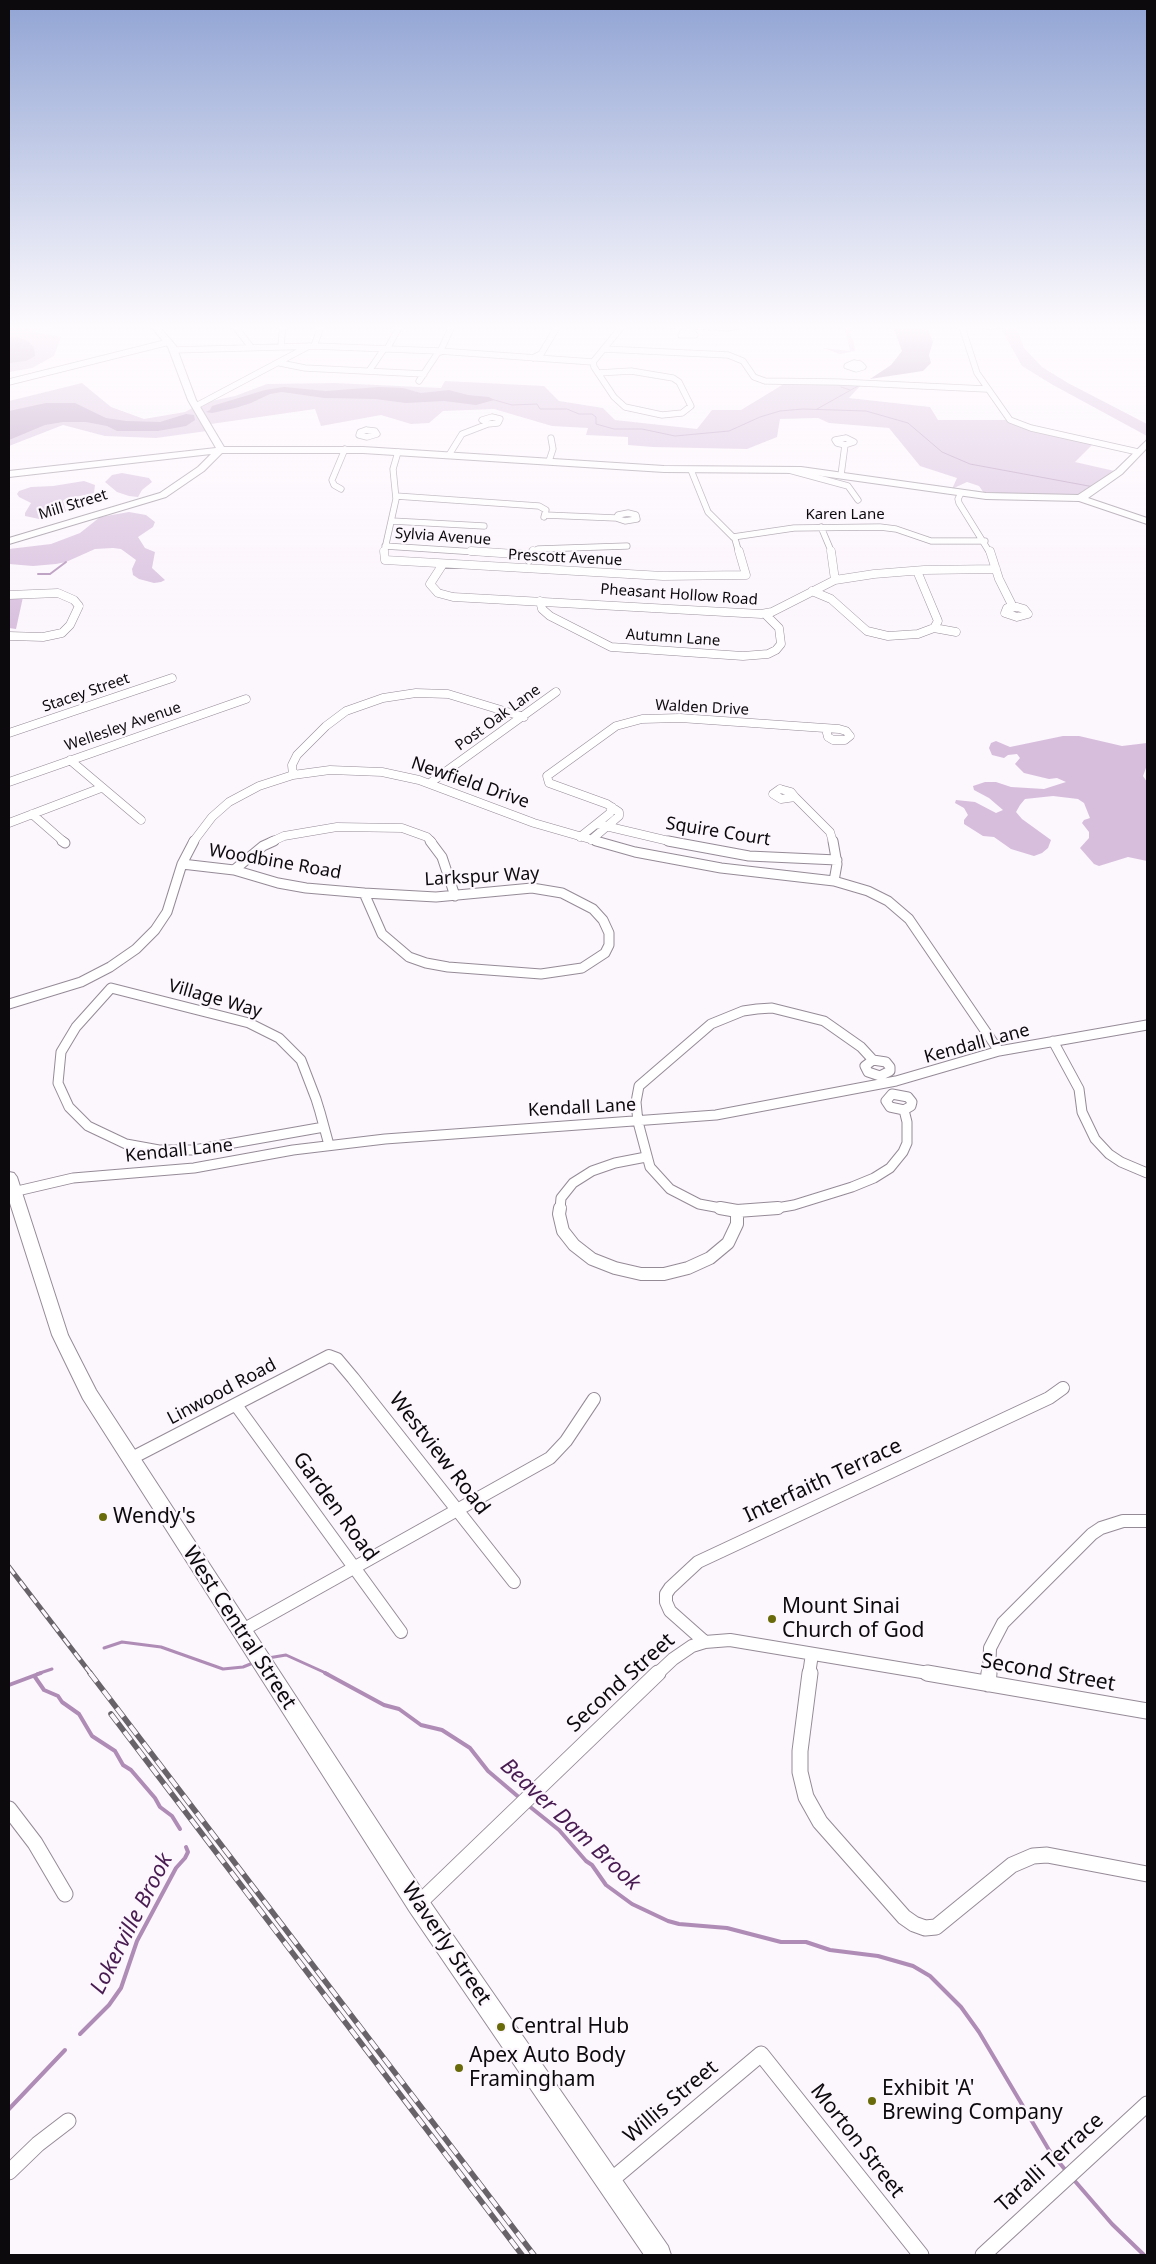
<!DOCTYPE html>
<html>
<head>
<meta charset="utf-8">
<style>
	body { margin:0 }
	#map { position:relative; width:1156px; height:2264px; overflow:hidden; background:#fcf6fd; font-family:"Noto Sans",sans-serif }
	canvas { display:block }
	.frame { position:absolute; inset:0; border:10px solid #0d0a0e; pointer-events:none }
</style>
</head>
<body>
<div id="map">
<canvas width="1156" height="2264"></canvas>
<div class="frame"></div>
</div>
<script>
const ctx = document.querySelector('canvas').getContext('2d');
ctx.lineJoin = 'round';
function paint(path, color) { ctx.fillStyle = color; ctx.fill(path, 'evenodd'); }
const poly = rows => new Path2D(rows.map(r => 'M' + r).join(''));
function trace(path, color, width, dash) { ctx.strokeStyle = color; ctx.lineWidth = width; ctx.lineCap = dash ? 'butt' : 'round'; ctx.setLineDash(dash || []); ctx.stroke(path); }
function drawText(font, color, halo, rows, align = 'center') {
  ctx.font = font + ' "Noto Sans",sans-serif'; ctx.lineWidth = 4.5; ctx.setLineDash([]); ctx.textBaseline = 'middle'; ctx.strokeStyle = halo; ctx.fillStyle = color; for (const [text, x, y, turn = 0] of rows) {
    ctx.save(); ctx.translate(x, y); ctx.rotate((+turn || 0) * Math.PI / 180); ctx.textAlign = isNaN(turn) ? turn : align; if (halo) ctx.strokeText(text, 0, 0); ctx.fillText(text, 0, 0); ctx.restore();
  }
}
const green = poly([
	[9,324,72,324,29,331,61,337,54,356,32,368,9,372],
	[844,324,849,324,852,328,850,336,853,339,855,351,840,354,823,348,850,351],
	[1015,324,1024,348,1042,367,1068,383,1147,424,1147,436,1053,385,1022,366,999,325],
	[445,381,544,386,559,401,603,408,615,420,697,429,712,410,741,410,787,382,862,384,849,398,930,407,938,420,1010,420,1095,442,1075,462,1119,472,1084,495,986,496,979,486,967,482,952,489,957,478,920,466,889,428,829,423,818,418,780,419,777,437,747,449,653,447,628,445,628,437,586,435,588,428,552,426,494,409,443,411,429,423,411,424,381,415,321,426,315,409,204,425,207,431,156,438,105,436,63,425,9,446,9,401,82,383,111,407,144,419,185,412,202,403,235,396,267,384,335,383,441,388],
	[122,473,149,478,152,482,142,490,138,497,129,496,117,492,105,482,112,475],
	[84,481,95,485,94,493,65,499,63,501,66,511,64,514,39,519,25,516,25,513,31,503,19,497,17,494,19,491,31,487,53,486],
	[129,512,146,515,155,522,153,527,138,537,145,548,155,552,152,568,165,580,161,582,154,583,139,579,133,575,132,569,136,560,121,549,113,548,95,549,66,562,56,564,33,566,9,564,9,549,51,544,80,533,100,517],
	[23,597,16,629,9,628,9,598],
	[1063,736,1079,736,1122,746,1147,743,1147,765,1143,776,1147,782,1147,861,1128,857,1099,866,1094,864,1080,848,1089,838,1089,832,1082,823,1084,820,1090,818,1084,803,1078,799,1053,796,1025,799,1020,805,1016,812,1022,819,1051,840,1048,848,1042,853,1034,856,1011,849,994,837,983,836,964,824,964,820,968,815,964,808,955,803,956,800,975,802,996,813,1003,810,989,798,974,790,973,786,985,782,996,782,1011,787,1044,789,1066,782,1057,778,1049,779,1024,773,1015,764,1020,758,1017,754,1008,755,1004,758,992,755,989,748,991,743,996,741,1010,747]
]);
const water = poly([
	[892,324,916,324,928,330,933,342,929,355,931,363,923,371,870,379,891,365,902,351],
	[18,337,28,341,34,347,35,356,26,361,9,363,9,338],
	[284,387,326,391,379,387,403,388,421,393,449,390,468,395,489,397,494,400,476,405,444,401,406,403,375,399,324,398,282,392,270,394,251,403,235,408,212,413,206,412,210,410,212,406,265,390],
	[46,403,75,403,106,418,126,421,160,422,186,414,194,415,195,420,186,426,158,431,117,431,107,426,86,422,63,422,45,425,9,440,9,411]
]);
const streamFar3 = poly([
	[718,324,749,326],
	[668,327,729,331,760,324],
	[841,387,850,390],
	[491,399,512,405,537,404,540,409,567,409,579,414,592,414,596,417,596,424,614,429,642,429,675,436,729,431,760,417,780,411,803,409,866,411,908,423,942,452,970,464,1094,487],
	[817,409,858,386]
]);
const streamFar2 = poly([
	[38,574,50,574,66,562]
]);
const streamFar1 = poly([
	[104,1648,122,1642,161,1647,223,1669,243,1667,253,1663],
	[268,1658,286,1655,328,1674],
	[37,1674,52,1669]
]);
const stream = poly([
	[325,1673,384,1705,399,1709,421,1725,442,1730,470,1748,488,1771,521,1799],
	[35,1677,44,1690,58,1696,62,1702,79,1714,92,1736,115,1751,123,1765,131,1770,155,1798,160,1807,172,1816,180,1829],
	[9,1685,41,1673],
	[529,1806,559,1830,586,1861,592,1865,606,1885,632,1904,668,1921,679,1924,727,1928,781,1942,806,1942,830,1950,878,1956,913,1966,930,1976,961,2007,979,2032,1049,2150,1067,2172],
	[80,2034,109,2005,121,1988,137,1941,176,1868,185,1858,188,1852,186,1847],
	[9,2109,65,2050],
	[1074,2180,1112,2224,1144,2255]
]);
const streetFar4 = poly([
	[233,324,251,347],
	[961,324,977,373,1010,420,1031,428,1138,452],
	[961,325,993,326],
	[683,332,692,332,695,335,681,335,683,332],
	[281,346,283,324],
	[314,346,322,324],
	[387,349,401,324],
	[604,349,728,355,743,361,754,377,765,381,838,382,986,389],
	[174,350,314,346,439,351,593,362],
	[440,352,453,324],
	[533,358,541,354,559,324],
	[593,362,594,367,614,397,625,407,662,415,682,413,691,406,679,382,673,378,631,371,598,373],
	[593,362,624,324],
	[280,363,305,368,424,374],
	[854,363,860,364,863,367,856,369,847,366,854,363],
	[369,371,384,349],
	[419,381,439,351],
	[9,382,169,342],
	[196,406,309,346],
	[492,417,500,419,498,423,488,424,482,420,492,417],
	[366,430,375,431,377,434,367,437,359,435,360,432,366,430],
	[846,438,854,442,845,445,837,443,835,440,846,438],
	[449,455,462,434,488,424],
	[549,461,553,449,551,438],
	[691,470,708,512,735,539,739,553],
	[789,470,848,486,858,500],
	[841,475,845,445],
	[341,489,334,485,332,480,345,449],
	[961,493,958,499,959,503,990,553],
	[396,496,539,506,546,510,544,517],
	[628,513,636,515,637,519,625,521,616,518,618,515,628,513],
	[545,515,616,518],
	[392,521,484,526],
	[821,527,832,553],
	[733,537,794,528,880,527,896,529,931,541,985,541],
	[385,546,491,553],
	[384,553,396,499,393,469,398,452],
	[531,553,538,549,627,546]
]);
const streetFar3 = poly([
	[384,551,385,560,663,576,746,575,739,551],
	[471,551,530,555],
	[831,551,835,580],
	[990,551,999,579,1013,607],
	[529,560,533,551],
	[443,564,430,584,438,593,453,597,761,614,772,612,835,580,874,574,924,570,996,569],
	[812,591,831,599,867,631,888,636,918,634,934,628,938,621,917,571],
	[9,595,58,593,74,600,79,606,70,625,62,633,43,637,9,636],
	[540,601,542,609,550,616,611,647,743,656,768,654,776,650,781,644,779,628,765,614],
	[1017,607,1024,609,1028,614,1017,617,1005,613,1007,608,1017,607],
	[934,628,956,632],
	[9,733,172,678],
	[70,760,141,820],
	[293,775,292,765,297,755,326,726,346,711,383,698,416,693,448,694,524,717],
	[9,782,246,699],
	[430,783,556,692],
	[780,789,791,792,795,797,781,799,773,794,780,789],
	[795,797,830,832,833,842],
	[32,814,64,842],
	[9,823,101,788],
	[597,824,673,842],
	[580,837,610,813,612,807],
	[591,840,619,816,619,812,607,804,549,783,547,776,616,726,642,719,680,718,839,729,846,731,850,736,845,740,833,740,828,737,826,729],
	[193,842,212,817,229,802,259,786,293,775,330,770,382,772,419,780,534,823,600,842],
	[271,842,284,836,337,827,402,828,427,837,432,842]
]);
const streetFar2 = poly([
	[62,841,65,843],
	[430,841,442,857,455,896],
	[596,841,635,852,721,868,834,881,868,891,888,901,909,919,999,1051],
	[668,841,749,856,837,860],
	[833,841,837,864,834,881],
	[182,864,234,870,278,883,306,888,364,893],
	[234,870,263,846,274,841],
	[532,888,562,893,593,909,603,920,609,933,609,945,605,953,582,968,541,974,448,967,426,963,409,957,382,934,364,893,436,897,532,888],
	[9,1004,81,982,110,967,136,949,155,930,167,912,182,864,194,841],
	[1053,1041,1079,1089,1082,1112,1095,1139,1109,1154,1121,1162,1147,1173],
	[873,1060,886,1062,890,1067,890,1071,880,1076,868,1072,865,1066,873,1060],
	[892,1094,908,1097,912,1102,911,1106,904,1110,890,1107,886,1101,892,1094],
	[324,1127,194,1150,159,1150,126,1144,88,1126,69,1107,58,1083,61,1052,76,1027,111,988,249,1023,279,1038,301,1060,316,1099,320,1112,329,1145],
	[13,1192,73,1178,194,1168,293,1150,385,1139,716,1115,896,1081,999,1051,1147,1025],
	[560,1209,561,1198,573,1183,592,1171,615,1163,646,1157],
	[726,1209,699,1204,670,1189,650,1167,638,1122,636,1102,639,1086,711,1024,743,1011,757,1009,772,1008,824,1021,861,1047,873,1060],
	[771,1209,794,1205,852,1187,874,1178,890,1168,903,1152,907,1143,907,1122,904,1110]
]);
const streetFar1 = poly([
	[560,1208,559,1214,563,1231,574,1245,592,1259,615,1268,641,1274,664,1274,688,1268,710,1258,728,1243,737,1224,737,1211],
	[720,1208,737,1211,778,1208],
	[236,1405,401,1632],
	[130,1459,329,1356,337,1359,353,1378,514,1582],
	[241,1631,550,1458,566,1441,594,1399],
	[705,1642,670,1611,666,1602,666,1594,670,1588,698,1562,1049,1398,1063,1388],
	[657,1674,673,1659,692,1646,705,1642,730,1640,934,1674],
	[809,1674,812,1654],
	[989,1674,990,1648,1003,1623,1092,1534,1101,1528,1123,1521,1147,1521]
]);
const street = poly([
	[810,1673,800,1751,800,1772,806,1797,820,1822,904,1917,914,1924,925,1928,936,1927,1012,1865,1033,1856,1047,1855,1147,1874],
	[927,1673,1147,1711],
	[988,1684,989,1673],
	[9,1809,35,1843,65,1894],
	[418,1904,658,1673],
	[9,2172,38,2144,68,2121],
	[609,2182,761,2054,921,2255],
	[983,2255,1147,2104]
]);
const secondary = poly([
	[149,324,157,324,176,346,196,400,224,447,363,447,664,466,801,467,986,493,1078,495,1116,470,1147,440,1147,448,1122,474,1088,498,1147,518,1147,524,1079,501,986,499,801,473,664,472,363,453,222,453,204,471,166,497,9,544,9,538,160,493,198,467,211,454,9,477,9,471,216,448,188,400,168,347,149,324],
	[9,1172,14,1173,17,1177,68,1335,96,1390,426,1896,668,2246,671,2255,644,2255,410,1912,83,1399,52,1335,9,1200,9,1172]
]);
const railFar1 = poly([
	[9,1567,91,1674]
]);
const rail = poly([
	[90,1673,534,2255],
	[111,1714,522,2255]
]);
const markers = [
	[103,1517,5,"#696b0a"],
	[772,1619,5,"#696b0a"],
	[501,2027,5,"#696b0a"],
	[459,2068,5,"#696b0a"],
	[872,2101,5,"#696b0a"]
];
const farStreetnames = [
	["Mill Street",73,505,-17],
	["Karen Lane",845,515],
	["Sylvia Avenue",443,537,4],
	["Prescott Avenue",565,558,3],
	["Pheasant Hollow Road",679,595,4],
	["Autumn Lane",673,638,4],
	["Stacey Street",86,693,-19],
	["Walden Drive",702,708,3],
	["Post Oak Lane",498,718,-36],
	["Wellesley Avenue",123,727,-19]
];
const streetNames = [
	["Newfield Drive",470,783,19],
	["Squire Court",718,832,9],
	["Woodbine Road",275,862,10],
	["Larkspur Way",482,877,-3],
	["Village Way",215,999,16],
	["Kendall Lane",977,1044,-15],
	["Kendall Lane",582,1108,-3],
	["Kendall Lane",179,1151,-6],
	["Linwood Road",222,1392,-28]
];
const nearStreetnames = [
	["Westview Road",439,1454,52],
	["Interfaith Terrace",823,1481,-25],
	["Garden Road",335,1507,54],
	["West Central Street",239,1628,57],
	["Second Street",1048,1673,10],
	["Second Street",621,1683,-42],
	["Waverly Street",446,1944,56],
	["Willis Street",671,2102,-40],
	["Morton Street",857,2141,52],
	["Taralli Terrace",1050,2163,-42]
];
const nearPoinames = [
	["Wendy's",113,1517],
	["Mount Sinai",782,1607],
	["Church of God",782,1631],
	["Central Hub",511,2027],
	["Apex Auto Body",469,2056],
	["Framingham",469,2080],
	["Exhibit 'A'",882,2089],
	["Brewing Company",882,2113]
];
const nearWaternames = [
	["Beaver Dam Brook",570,1825,43],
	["Lokerville Brook",132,1924,-63]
];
paint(green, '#d7bedd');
paint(water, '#af8cb6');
trace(streamFar3, '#af8cb6', 1);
trace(streamFar2, '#af8cb6', 2);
trace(streamFar1, '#af8cb6', 3);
trace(stream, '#af8cb6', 4);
trace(streetFar4, '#958b97', 7);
trace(streetFar3, '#958b97', 9);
trace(streetFar2, '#958b97', 11);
trace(streetFar1, '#958b97', 14);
trace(street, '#958b97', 17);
trace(secondary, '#958b97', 2);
trace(streetFar4, '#fff', 5.5);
trace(streetFar3, '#fff', 8);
trace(streetFar2, '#fff', 9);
trace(streetFar1, '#fff', 12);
trace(street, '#fff', 15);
paint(secondary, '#fff');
trace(railFar1, '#676368', 5);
trace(rail, '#676368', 5.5);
trace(railFar1, '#fcf6fd', 3, [9]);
trace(rail, '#fcf6fd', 4, [11]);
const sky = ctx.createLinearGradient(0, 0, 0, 641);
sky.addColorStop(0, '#91a4d4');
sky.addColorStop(0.51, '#fefbfe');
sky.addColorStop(1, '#fefbfe00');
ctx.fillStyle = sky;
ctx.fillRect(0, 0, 1156, 641);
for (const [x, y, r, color] of markers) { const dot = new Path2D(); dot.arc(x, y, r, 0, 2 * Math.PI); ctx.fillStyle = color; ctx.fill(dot); trace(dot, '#fcf6fd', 2); }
drawText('15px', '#0d0a0e', '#fcf6fd', farStreetnames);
drawText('18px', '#0d0a0e', '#fcf6fd', streetNames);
drawText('21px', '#0d0a0e', '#fcf6fd', nearStreetnames);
drawText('21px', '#0d0a0e', '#fcf6fd', nearPoinames, 'left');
drawText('italic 22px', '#481b51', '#fcf6fd', nearWaternames);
</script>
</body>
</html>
